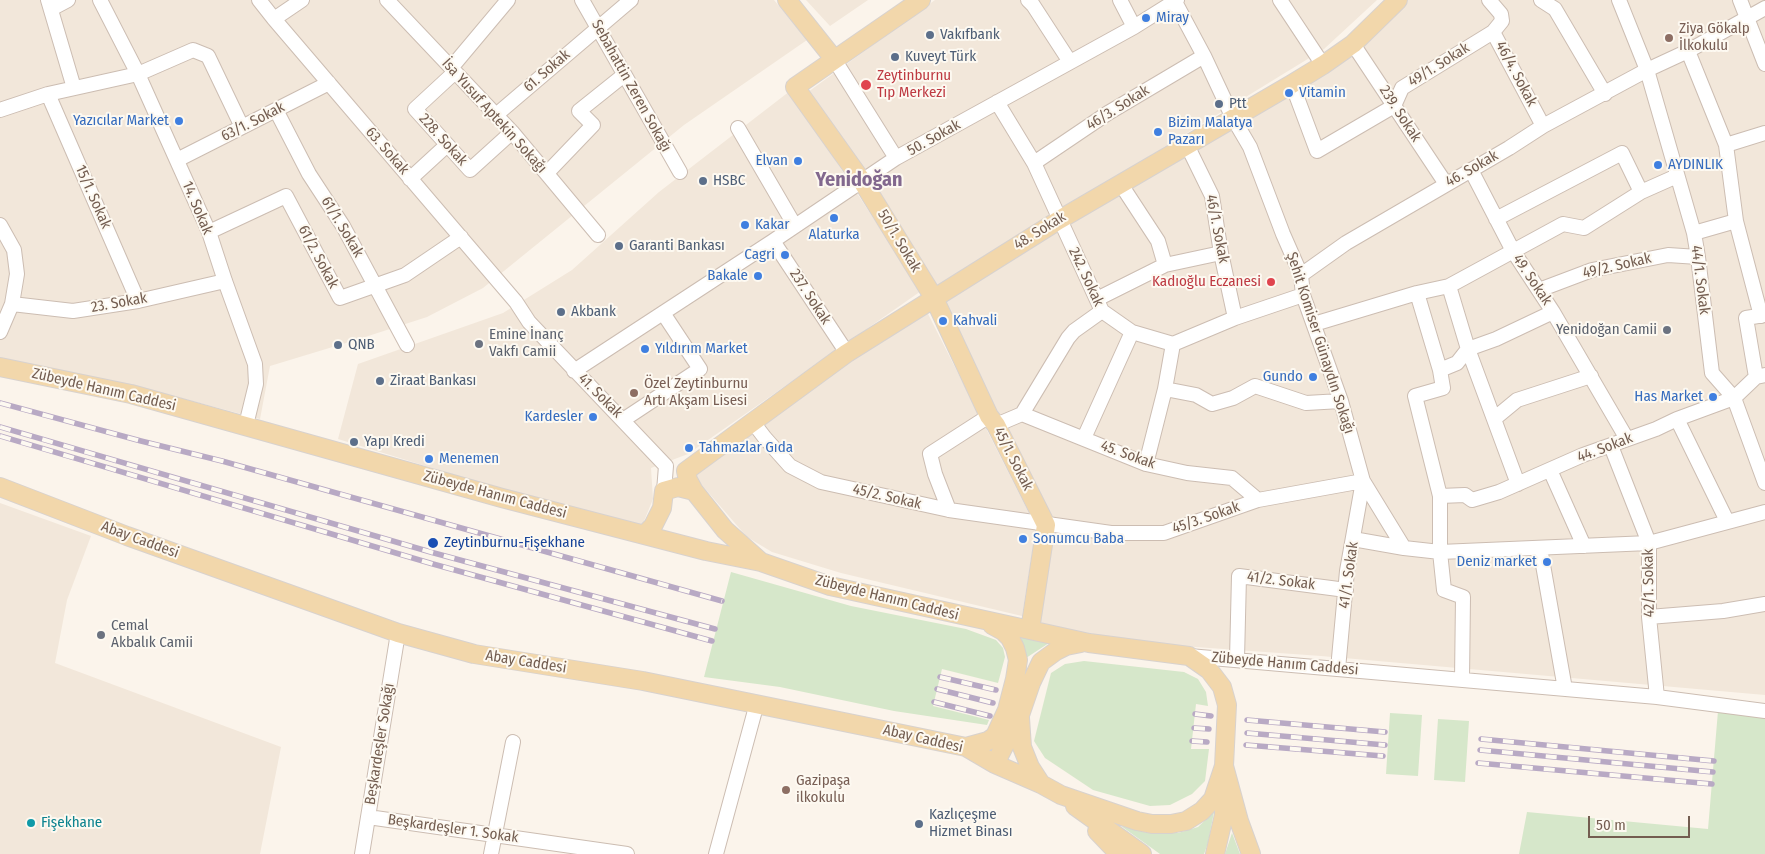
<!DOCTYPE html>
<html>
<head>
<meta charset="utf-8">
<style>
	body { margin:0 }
	#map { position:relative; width:1765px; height:854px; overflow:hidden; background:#fbf4eb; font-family:"Fira Sans Condensed",sans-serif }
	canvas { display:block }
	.scale { position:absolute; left:1588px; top:816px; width:102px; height:22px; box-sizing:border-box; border:2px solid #735d50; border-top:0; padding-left:6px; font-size:15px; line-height:18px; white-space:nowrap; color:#735d50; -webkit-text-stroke:4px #fdf9f1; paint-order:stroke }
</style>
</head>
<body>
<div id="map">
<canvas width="1765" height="854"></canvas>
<div class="scale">50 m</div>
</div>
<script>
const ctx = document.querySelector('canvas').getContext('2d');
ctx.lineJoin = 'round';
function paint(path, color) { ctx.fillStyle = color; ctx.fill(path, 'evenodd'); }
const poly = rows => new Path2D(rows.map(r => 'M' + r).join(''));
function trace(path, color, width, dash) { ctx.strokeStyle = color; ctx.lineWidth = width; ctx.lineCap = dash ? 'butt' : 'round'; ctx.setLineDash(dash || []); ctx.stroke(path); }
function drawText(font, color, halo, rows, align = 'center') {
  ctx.font = font + ' "Fira Sans Condensed",sans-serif'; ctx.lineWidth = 4; ctx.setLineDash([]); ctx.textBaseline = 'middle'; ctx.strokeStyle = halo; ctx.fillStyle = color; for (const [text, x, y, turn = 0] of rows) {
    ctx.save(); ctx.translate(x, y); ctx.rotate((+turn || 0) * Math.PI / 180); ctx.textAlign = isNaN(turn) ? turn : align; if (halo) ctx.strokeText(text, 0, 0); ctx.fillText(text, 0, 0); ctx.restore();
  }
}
const residential = poly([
	[0,0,774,0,807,40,684,125,483,288,427,317,359,339,270,366,260,419,132,385,0,360],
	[806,0,868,0,830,26],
	[935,0,1377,0,1324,49,1143,160,936,290,808,92],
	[1404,0,1765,0,1765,695,1321,656,1140,643,1036,623,1050,518,943,303,1020,249,1182,157],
	[790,91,921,291,688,454,651,468,653,499,642,526,500,489,338,439,358,364,503,313,572,270,659,192],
	[926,310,1036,527,1022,616,841,573,772,552,747,537,694,476,844,360],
	[0,503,91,536,67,600,55,663,281,747,260,854,0,854]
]);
const green = poly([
	[731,572,851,606,966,629,996,640,1003,648,1005,657,998,683,942,669,933,706,989,720,987,725,894,711,780,687,704,677],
	[1021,637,1049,643,1026,658],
	[1084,661,1184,672,1198,679,1206,692,1208,706,1196,704,1191,749,1209,749,1205,781,1192,794,1170,805,1150,806,1093,790,1045,758,1034,741,1051,673,1065,664],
	[1718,711,1765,718,1765,854,1519,854,1527,812,1708,829],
	[1390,713,1422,715,1418,776,1386,774],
	[1438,719,1469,721,1465,782,1434,780],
	[1214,812,1208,843,1204,854,1160,854,1121,826,1148,833,1178,833,1198,827],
	[1232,833,1240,854,1225,854]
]);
const minor = poly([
	[48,0,74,88],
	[100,0,138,74,209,232,225,281,255,364,256,384,246,425],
	[259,0,274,19,516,302,529,322,666,466],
	[387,0,512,132,598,235],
	[582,0,680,172],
	[1028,0,1033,5,1070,62],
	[1120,0,1134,27],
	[1174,0,1204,56,1233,118,1250,147,1283,234,1301,275,1303,295,1341,401,1363,481,1404,548],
	[1280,0,1323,65],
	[1541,0,1555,9,1605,94],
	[1619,0,1647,70,1694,233,1698,257,1712,373,1734,398,1765,483],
	[1740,0,1765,64],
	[51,9,68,0],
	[274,19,302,0],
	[1493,32,1543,126],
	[1353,44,1446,184],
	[1688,51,1726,145,1736,221,1761,316],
	[834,59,896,158],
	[451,68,508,0],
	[455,72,415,109,470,170,512,132],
	[1292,84,1317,151,1394,106,1402,88,1493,32,1502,21,1501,14,1489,0],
	[48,94,138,301],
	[997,102,1034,163,1102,311,1132,332,1173,344,1235,318,1303,295],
	[0,110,48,94,138,74,193,50,208,56,242,127],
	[276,110,309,174,343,226,407,345],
	[496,115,631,0],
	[738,128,795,226],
	[1187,145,1212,196,1221,253,1235,318],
	[1726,145,1765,133],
	[177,160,329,83],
	[1034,163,1108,113,1204,56],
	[1471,170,1513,251,1553,312,1627,439],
	[547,173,593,125,579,111,624,75],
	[410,179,447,145],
	[1120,183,1158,241,1165,265],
	[1496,219,1622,153,1641,192],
	[0,225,14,250,17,274,12,304,0,332],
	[209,232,286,196,340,298,405,275,461,237],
	[1694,233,1736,221],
	[773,241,847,353],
	[1301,275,1346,243,1509,148,1543,126,1647,70,1688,51,1765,8],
	[1449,286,1468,349,1518,484],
	[1539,290,1592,270,1668,255,1698,257],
	[1417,293,1440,370,1443,388,1415,396,1440,496,1440,552,1444,590,1463,597,1462,680],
	[1097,299,1165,265,1221,253],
	[12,304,73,311,138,301,225,281],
	[1314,324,1417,293,1449,286,1563,224,1584,228,1641,192,1677,176],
	[1440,370,1457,363,1468,349,1496,339,1553,312],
	[574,371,773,241,896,158,1134,27,1177,0],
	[1756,377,1746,318,1765,315],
	[1165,389,1196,395,1212,404,1233,398,1255,386,1306,403,1341,401],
	[1022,414,1068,338,1074,331,1102,311],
	[1494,419,1517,400,1591,376],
	[1677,419,1727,521],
	[623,420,700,369,663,313],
	[752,421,765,438,790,466,821,482,949,510,1111,533,1164,533,1258,500,1363,481],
	[996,425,1022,414,1146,464,1187,473,1232,478,1258,500],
	[1084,438,1132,332],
	[1611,446,1649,543,1649,617,1657,697],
	[1146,464,1165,389,1173,344],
	[1550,470,1584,546],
	[664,491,666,466],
	[1440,496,1465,495,1472,500,1499,492,1583,455,1656,429,1677,419,1734,398,1756,377,1765,375],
	[949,510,935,474,930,454,989,416],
	[1353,539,1404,548,1440,552,1649,543,1765,512],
	[1540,548,1565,689],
	[1649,617,1723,611,1765,604],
	[1189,656,1657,697,1765,711],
	[1237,659,1239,576,1346,590],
	[1338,669,1347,571,1363,481],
	[368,817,627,854],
	[362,854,398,633],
	[491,854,513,742],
	[716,854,757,703]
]);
const major = poly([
	[787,0,834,59],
	[921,0,795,87,862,181,934,298,989,416,996,425,1046,525,1030,630],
	[0,367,131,394,502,498,706,551,761,562,830,586,1089,643,1189,656,1209,670,1222,687,1227,705,1224,766,1213,799,1202,811,1186,821,1171,824,1152,824,1137,821,1061,795,1041,784,995,764,966,747,643,681,474,654,398,633,127,536,0,487],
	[645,534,653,526,662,508,664,491,678,487,694,491],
	[761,562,725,530,694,491,688,480,686,471,847,353,1059,220,1292,84,1323,65,1353,44,1398,0],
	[1020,718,1022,747,1030,767,1041,784],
	[966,747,988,741,995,736,1007,710,1015,679,1018,660,1015,648,1010,638,1003,631,992,625],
	[995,764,1020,715,1031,683,1041,662,1056,651,1066,646,1081,643],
	[1224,766,1239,821,1251,854],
	[1075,806,1142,854],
	[1097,831,1119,854],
	[1215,854,1224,815,1224,789]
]);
const rail = poly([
	[0,403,141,441,222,461,722,601],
	[0,427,434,553,715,629],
	[0,436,433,564,712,641],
	[940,677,996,690],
	[937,689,993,703],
	[934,702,990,716],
	[1195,714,1211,716],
	[1247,720,1385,732],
	[1194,728,1209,729],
	[1247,733,1385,745],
	[1481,739,1714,761],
	[1192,741,1207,742],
	[1246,745,1383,756],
	[1480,750,1713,772],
	[1478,763,1712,784]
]);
const markers = [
	[1146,18,5,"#3f7fe0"],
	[930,35,5,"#5c6f8a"],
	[1669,38,5,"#8d6e63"],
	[895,57,5,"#5c6f8a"],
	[866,85,6,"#e0444e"],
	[1289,93,5,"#3f7fe0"],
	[1219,104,5,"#5c6f8a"],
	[179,121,5,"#3f7fe0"],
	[1158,132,5,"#3f7fe0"],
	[798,161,5,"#3f7fe0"],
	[1658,165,5,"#3f7fe0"],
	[703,181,5,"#5c6f8a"],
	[834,218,5,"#3f7fe0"],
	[745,225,5,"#3f7fe0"],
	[619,246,5,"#5c6f8a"],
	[785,255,5,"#3f7fe0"],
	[758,276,5,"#3f7fe0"],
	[1271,282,5,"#e0444e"],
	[561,312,5,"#5c6f8a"],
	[943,321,5,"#3f7fe0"],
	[1667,330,5,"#6b7280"],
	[479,344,5,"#6b7280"],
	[338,345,5,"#5c6f8a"],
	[645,349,5,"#3f7fe0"],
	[1313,377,5,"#3f7fe0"],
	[380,381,5,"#5c6f8a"],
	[634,393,5,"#8d6e63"],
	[1713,397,5,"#3f7fe0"],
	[593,417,5,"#3f7fe0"],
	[354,442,5,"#5c6f8a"],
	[689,448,5,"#3f7fe0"],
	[429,459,5,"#3f7fe0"],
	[1023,539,5,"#3f7fe0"],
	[433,543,6,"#1a4fb4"],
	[1547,562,5,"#3f7fe0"],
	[101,635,5,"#6b7280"],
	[786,790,5,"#8d6e63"],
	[31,823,5,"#0f9aa8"],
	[919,824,5,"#5c6f8a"]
];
const shopNames = [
	["Miray",1156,18],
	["Vitamin",1299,93],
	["Yazıcılar Market",169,121,"right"],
	["Bizim Malatya",1168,123],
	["Pazarı",1168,140],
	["Elvan",788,161,"right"],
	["AYDINLIK",1668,165],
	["Kakar",755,225],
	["Alaturka",834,235,"center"],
	["Cagri",775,255,"right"],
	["Bakale",748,276,"right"],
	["Kahvali",953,321],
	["Yıldırım Market",655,349],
	["Gundo",1303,377,"right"],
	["Has Market",1703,397,"right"],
	["Kardesler",583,417,"right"],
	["Tahmazlar Gıda",699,448],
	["Menemen",439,459],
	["Sonumcu Baba",1033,539],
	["Deniz market",1537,562,"right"]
];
const educationNames = [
	["Ziya Gökalp",1679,29],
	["İlkokulu",1679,46],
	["Özel Zeytinburnu",644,384],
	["Artı Akşam Lisesi",644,401],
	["Gazipaşa",796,781],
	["ilkokulu",796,798]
];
const serviceNames = [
	["Vakıfbank",940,35],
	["Kuveyt Türk",905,57],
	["Ptt",1229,104],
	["HSBC",713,181],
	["Garanti Bankası",629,246],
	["Akbank",571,312],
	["QNB",348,345],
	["Ziraat Bankası",390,381],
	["Yapı Kredi",364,442],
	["Kazlıçeşme",929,815],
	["Hizmet Binası",929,832]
];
const streetNames = [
	["49/1. Sokak",1439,65,-32],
	["61. Sokak",547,71,-41],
	["46/4. Sokak",1516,74,62],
	["Sebahattin Zeren Sokağı",631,86,61],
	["46/3. Sokak",1118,108,-32],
	["239. Sokak",1400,114,57],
	["İsa Yusuf Aptekin Sokağı",494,116,48],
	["63/1. Sokak",253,122,-27],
	["50. Sokak",934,138,-29],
	["228. Sokak",443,140,48],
	["63. Sokak",387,151,49],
	["46. Sokak",1472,169,-30],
	["15/1. Sokak",93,197,66],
	["14. Sokak",197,208,67],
	["61/1. Sokak",342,227,59],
	["46/1. Sokak",1217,229,79],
	["48. Sokak",1040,231,-32],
	["50/1. Sokak",899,241,59],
	["61/2. Sokak",318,257,62],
	["49/2. Sokak",1617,266,-13],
	["242. Sokak",1086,277,65],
	["49. Sokak",1532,280,56],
	["44/1. Sokak",1700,280,83],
	["237. Sokak",810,297,57],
	["23. Sokak",119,303,-10],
	["Şehit Komiser Günaydın Sokağı",1320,343,72],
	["Zübeyde Hanım Caddesi",104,390,13],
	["41. Sokak",600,396,45],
	["44. Sokak",1605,448,-21],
	["45. Sokak",1128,455,20],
	["45/1. Sokak",1013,459,63],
	["Zübeyde Hanım Caddesi",495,495,15],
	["45/2. Sokak",887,497,13],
	["45/3. Sokak",1206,518,-19],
	["Abay Caddesi",140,540,20],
	["41/1. Sokak",1349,575,-82],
	["41/2. Sokak",1281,581,7],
	["42/1. Sokak",1649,583,-91],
	["Zübeyde Hanım Caddesi",887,598,14],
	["Abay Caddesi",526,662,9],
	["Zübeyde Hanım Caddesi",1285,664,5],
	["Abay Caddesi",923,739,13],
	["Beşkardeşler Sokağı",380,744,-81],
	["Beşkardeşler 1. Sokak",453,829,8]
];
const healthNames = [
	["Zeytinburnu",877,76],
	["Tıp Merkezi",877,93],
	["Kadıoğlu Eczanesi",1261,282,"right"]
];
const worshipNames = [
	["Yenidoğan Camii",1657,330,"right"],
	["Emine İnanç",489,335],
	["Vakfı Camii",489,352],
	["Cemal",111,626],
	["Akbalık Camii",111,643]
];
const transitNames = [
	["Zeytinburnu-Fişekhane",444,543]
];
const cultureNames = [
	["Fişekhane",41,823]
];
const districtNames = [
	["Yenidoğan",859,180]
];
paint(residential, '#f2e7da');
paint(green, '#d6e7ca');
trace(minor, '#ccbdb2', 16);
trace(major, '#d8d2ce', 20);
trace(minor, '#fff', 14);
trace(major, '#f2d7ab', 18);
trace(rail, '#b8a9c4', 5.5);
trace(rail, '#fdf9f1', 4, [11]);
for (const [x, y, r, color] of markers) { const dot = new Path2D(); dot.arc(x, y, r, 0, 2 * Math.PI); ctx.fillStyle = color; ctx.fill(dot); trace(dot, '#fdf9f1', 2); }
drawText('15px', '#366cbe', '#fdf9f1', shopNames, 'left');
drawText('15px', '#785e54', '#fdf9f1', educationNames, 'left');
drawText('15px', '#4e5e75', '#fdf9f1', serviceNames, 'left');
drawText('15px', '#735d50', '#fdf9f1', streetNames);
drawText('15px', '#be3a42', '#fdf9f1', healthNames, 'left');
drawText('15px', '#5b616d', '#fdf9f1', worshipNames, 'left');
drawText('15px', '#164399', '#fdf9f1', transitNames, 'left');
drawText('15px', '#0d838f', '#fdf9f1', cultureNames, 'left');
drawText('bold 20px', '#82688e', '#fdf9f1', districtNames);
</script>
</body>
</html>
